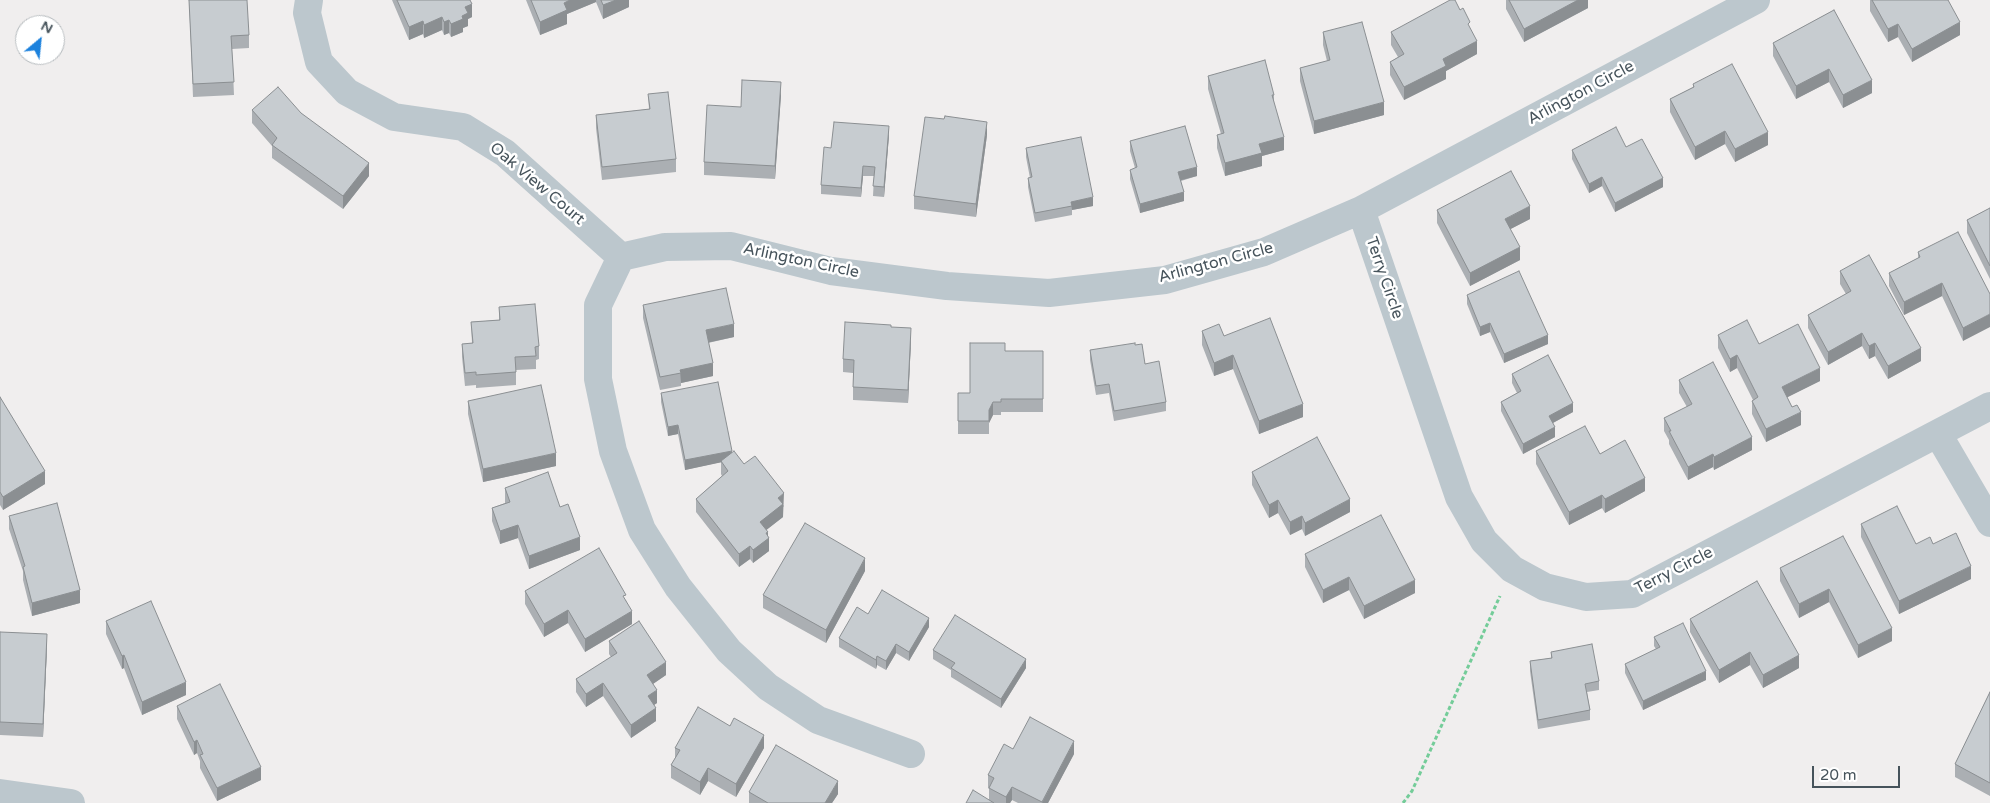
<!DOCTYPE html>
<html>
<head>
<meta charset="utf-8">
<style>
	body { margin:0 }
	#map { position:relative; width:1990px; height:803px; overflow:hidden; background:#f0eeee; font-family:"Varela Round",sans-serif }
	canvas { display:block }
	.north { position:absolute; left:15px; top:15px; width:50px; height:50px; box-sizing:border-box; background:#fff; border:1px solid #b5babd; border-radius:50%; rotate:28deg; font-size:14px; font-weight:700; line-height:20px; text-align:center; color:#46535b }
	.north::after { content:''; display:block; margin:auto; width:18px; height:22px; background:#1b81dd; clip-path:polygon(50% 0,100% 100%,50% 72%,0 100%) }
	.scale { position:absolute; left:1812px; top:766px; width:88px; height:22px; box-sizing:border-box; border:2px solid #46535b; border-top:0; padding-left:6px; font-size:15px; line-height:18px; white-space:nowrap; color:#46535b; -webkit-text-stroke:4px #fff; paint-order:stroke }
</style>
</head>
<body>
<div id="map">
<canvas width="1990" height="803"></canvas>
<div class="north">N</div>
<div class="scale">20 m</div>
</div>
<script>
const ctx = document.querySelector('canvas').getContext('2d');
ctx.lineJoin = 'round';
const poly = rows => new Path2D(rows.map(r => 'M' + r).join(''));
function trace(path, color, width, dash) { ctx.strokeStyle = color; ctx.lineWidth = width; ctx.lineCap = dash ? 'butt' : 'round'; ctx.setLineDash(dash || []); ctx.stroke(path); }
function paint(path, color) { ctx.fillStyle = color; ctx.fill(path, 'evenodd'); }
function drawText(font, color, halo, rows, align = 'center') {
  ctx.font = font + ' "Varela Round",sans-serif'; ctx.lineWidth = 5; ctx.setLineDash([]); ctx.textBaseline = 'middle'; ctx.strokeStyle = halo; ctx.fillStyle = color; for (const [text, x, y, turn = 0] of rows) {
    ctx.save(); ctx.translate(x, y); ctx.rotate((+turn || 0) * Math.PI / 180); ctx.textAlign = isNaN(turn) ? turn : align; if (halo) ctx.strokeText(text, 0, 0); ctx.fillText(text, 0, 0); ctx.restore();
  }
}
const path = poly([
	[1403,803,1412,791,1500,596]
]);
const street = poly([
	[309,0,307,13,319,62,347,92,394,117,463,127,505,153,621,257],
	[1361,210,1459,497,1484,541,1512,569,1545,587,1586,597,1632,594,1990,406],
	[621,257,665,247,731,246,831,271,947,286,1049,293,1165,280,1264,252,1361,210,1756,0],
	[621,257,598,305,598,379,613,451,642,530,678,587,729,651,768,687,818,720,911,754],
	[1938,434,1990,523],
	[0,793,71,803]
]);
const wall = poly([
	[189,0,249,35,249,48,232,49,234,95,193,97],
	[392,0,470,0,472,17,468,19,468,26,463,28,463,32,451,37,449,33,444,35,442,30,424,38,423,34,409,40],
	[526,0,629,0,629,7,603,19,596,2,567,14,567,24,540,35],
	[1506,0,1588,0,1588,8,1524,42,1506,9],
	[1870,0,1948,0,1960,35,1912,62,1898,37,1888,42,1870,11],
	[1834,10,1872,93,1843,108,1829,82,1796,99,1773,56,1773,43],
	[1470,28,1477,54,1446,71,1446,79,1404,100,1390,75,1390,62,1398,57,1391,45,1391,32],
	[1323,32,1384,115,1314,134,1300,81,1300,68,1327,61,1323,45],
	[1208,76,1274,95,1274,104,1284,150,1262,156,1262,166,1225,176,1217,148,1217,135,1221,134,1208,89],
	[1693,84,1768,145,1735,162,1725,144,1695,160,1670,112,1670,99,1693,87],
	[648,94,676,159,676,172,602,180,596,128,596,115,649,109],
	[781,95,775,179,704,175,704,162,741,107],
	[252,110,301,113,369,176,343,209,272,158,272,146,252,123],
	[889,135,884,197,873,196,874,176,863,176,861,197,821,194,821,185,831,148],
	[987,135,976,217,914,209,914,196],
	[1130,141,1197,176,1181,181,1184,201,1140,213,1130,179,1130,170,1135,168,1130,151],
	[1626,147,1663,187,1615,212,1602,186,1589,193,1572,159,1572,150],
	[1026,148,1093,206,1072,210,1072,215,1035,222,1028,187,1028,178,1030,178,1026,157],
	[1990,208,1990,279,1967,233,1967,220],
	[1437,210,1530,219,1510,229,1520,260,1470,286,1437,223],
	[1918,252,1990,294,1963,341,1942,296,1904,315,1889,286,1889,273,1918,258],
	[1840,271,1921,361,1888,379,1875,356,1869,359,1862,346,1828,365,1808,328,1808,315,1846,294,1840,284],
	[1467,295,1548,344,1504,363,1490,332,1480,336,1467,304],
	[643,305,734,337,708,343,713,376,681,383,681,386,660,390,643,318],
	[499,307,539,346,539,359,536,360,536,369,516,370,516,385,476,388,476,385,465,386,462,357,462,344,472,343,471,322,499,320],
	[891,327,911,341,908,403,853,400,853,373,843,372,843,359],
	[1202,331,1224,336,1303,417,1259,434,1233,369,1214,376,1202,345],
	[1718,335,1759,344,1820,381,1787,397,1801,425,1766,442,1752,414,1752,401,1753,400,1737,368,1730,372,1718,348],
	[1135,345,1166,402,1166,411,1114,421,1109,393,1096,395,1090,360,1090,350],
	[1005,351,1043,351,1043,412,1001,412,1001,415,993,415,989,423,989,434,958,434,958,393,970,393],
	[1512,374,1573,412,1553,423,1555,437,1523,454,1501,411,1501,402,1517,393,1512,383],
	[1679,380,1752,450,1714,470,1713,467,1688,480,1669,444,1669,440,1664,431,1664,418,1687,407,1679,393],
	[661,393,744,464,784,506,783,507,783,517,766,530,768,536,769,551,753,563,750,559,739,567,696,512,696,499,722,476,721,474,721,462,685,470,678,434,668,436,661,402],
	[0,397,45,484,3,510,0,505],
	[468,401,556,466,483,482,468,414],
	[1536,451,1600,454,1645,491,1605,513,1602,508,1569,525,1536,464],
	[1252,472,1350,512,1305,536,1302,529,1290,535,1278,513,1269,518,1252,485],
	[505,488,560,507,580,550,529,569,518,538,500,544,492,521,492,508,505,503],
	[9,516,80,603,32,616,23,580,23,571,9,529],
	[1861,524,1916,544,1971,579,1899,614,1861,537],
	[1843,536,1892,641,1858,658,1829,602,1799,618,1780,581,1780,568],
	[1305,554,1415,593,1364,619,1349,590,1323,603,1305,567],
	[865,571,826,643,763,608,763,595],
	[525,591,626,600,632,624,585,652,568,623,544,637,525,604],
	[868,614,929,627,909,661,896,653,886,670,877,665,876,669,839,647,839,638],
	[1690,619,1799,668,1763,688,1750,665,1719,683,1690,632],
	[106,621,186,695,142,715,124,668,122,669,106,634],
	[0,632,47,647,43,737,0,735],
	[1654,637,1706,680,1643,710,1625,673,1625,664,1656,649,1654,646],
	[609,641,666,675,653,684,657,703,654,705,656,721,631,738,603,696,586,707,576,692,576,679,611,657,609,654],
	[933,650,1026,668,1001,708,951,677,951,670,933,659],
	[1551,652,1599,681,1599,690,1587,692,1590,710,1590,720,1538,729,1530,671,1530,661,1551,658],
	[1990,692,1990,796,1955,777,1955,764],
	[177,706,261,780,217,801,200,768,200,761,197,753,194,755,177,719],
	[675,748,764,748,736,797,708,781,700,795,671,778,671,765,675,758],
	[1013,749,1074,754,1048,803,1018,803,1012,800,1010,803,966,803,989,800,989,789,988,788,988,775],
	[749,792,838,794,832,803,749,803]
]);
const shadedWall = poly([
	[570,0,596,0,596,2,567,14,567,24,540,35,540,22,564,3],
	[616,0,629,0,629,7,603,19,603,5],
	[1578,0,1588,0,1588,8,1524,42,1524,29],
	[472,4,472,17,468,19,468,26,463,28,463,32,451,37,451,24,462,16,465,7],
	[442,17,442,30,424,38,424,25],
	[449,20,449,33,444,35,444,22],
	[423,21,423,34,409,40,409,27],
	[1960,22,1960,35,1912,62,1912,49],
	[1898,24,1898,37,1888,42,1888,29],
	[1477,41,1477,54,1446,71,1446,79,1404,100,1404,87,1443,59],
	[1829,69,1829,82,1796,99,1796,86],
	[1872,80,1872,93,1843,108,1843,95],
	[781,82,781,95,775,179,775,166],
	[1384,102,1384,115,1314,134,1314,121],
	[987,122,987,135,976,217,976,204],
	[889,126,889,135,884,197,884,187],
	[1725,131,1725,144,1695,160,1695,147],
	[1768,132,1768,145,1735,162,1735,149],
	[1284,137,1284,150,1262,156,1262,166,1225,176,1225,163,1259,144],
	[369,163,369,176,343,209,343,196],
	[863,166,863,176,861,197,861,188],
	[1197,167,1197,176,1178,181,1178,172],
	[1602,177,1602,186,1589,193,1589,184],
	[1663,178,1663,187,1615,212,1615,203],
	[1184,192,1184,201,1140,213,1140,204],
	[1093,197,1093,206,1072,210,1071,202],
	[1530,206,1530,219,1505,232,1505,219],
	[1520,247,1520,260,1470,286,1470,273],
	[1942,283,1942,296,1904,315,1904,302],
	[1990,314,1990,327,1963,341,1963,328],
	[1490,323,1490,332,1480,336,1480,327],
	[734,324,734,337,706,343,706,330],
	[911,328,911,341,908,403,908,390],
	[1862,333,1862,346,1828,365,1828,352],
	[1548,335,1548,344,1504,363,1504,354],
	[1875,343,1875,356,1869,359,1869,346],
	[1921,348,1921,361,1888,379,1888,366],
	[1233,355,1233,369,1214,376,1214,363],
	[1737,355,1737,368,1730,372,1730,359],
	[713,363,713,376,681,383,680,370],
	[1820,368,1820,381,1782,400,1782,387],
	[993,402,993,415,989,423,989,434,989,410],
	[1573,403,1573,412,1549,425,1549,416],
	[1303,404,1303,417,1259,434,1259,421],
	[1801,412,1801,425,1766,442,1766,429],
	[678,425,678,434,668,436,668,427],
	[1555,427,1555,437,1523,454,1523,444],
	[1752,437,1752,450,1714,470,1714,457],
	[732,451,732,460,685,470,685,460],
	[556,453,556,466,483,482,483,469],
	[1713,454,1713,467,1688,480,1688,467],
	[45,471,45,484,3,510,3,497],
	[1645,478,1645,491,1605,513,1605,499],
	[784,493,783,517,760,535,760,522,778,498],
	[1602,495,1602,508,1569,525,1569,512],
	[1350,499,1350,512,1305,536,1305,523],
	[1278,500,1278,513,1269,518,1269,505],
	[1302,516,1302,529,1290,535,1290,522],
	[518,525,518,538,500,544,500,531],
	[768,532,768,538,769,538,769,551,753,563,753,550,766,533],
	[580,537,580,550,529,569,529,556],
	[750,546,750,559,739,567,739,554],
	[865,558,865,571,826,643,826,630],
	[1971,566,1971,579,1899,614,1899,601],
	[1349,577,1349,590,1323,603,1323,590],
	[1415,580,1415,593,1364,619,1364,606],
	[1829,589,1829,602,1799,618,1799,604],
	[80,590,80,603,32,616,32,603],
	[568,610,568,623,544,637,544,624],
	[632,611,632,624,585,652,585,639],
	[929,618,929,627,909,661,909,652],
	[1892,628,1892,641,1858,658,1858,645],
	[47,634,47,647,43,737,43,724],
	[896,644,896,653,886,670,886,661],
	[1750,652,1750,665,1719,683,1719,670],
	[124,655,124,668,122,669,122,656],
	[1799,655,1799,668,1763,688,1763,675],
	[877,656,877,665,876,669,876,660],
	[1026,659,1026,668,1001,708,1001,699],
	[666,662,666,675,647,688,647,675],
	[1706,671,1706,680,1643,710,1643,701],
	[186,682,186,695,142,715,142,702],
	[603,683,603,696,586,707,586,694],
	[657,690,657,703,648,709,648,696],
	[656,708,656,721,631,738,631,725],
	[764,735,764,748,736,797,736,784],
	[197,740,197,753,194,755,194,742],
	[1074,741,1074,754,1048,803,1042,803],
	[261,767,261,780,217,801,217,788],
	[708,768,708,781,700,795,700,782],
	[838,781,838,794,832,803,825,803],
	[1012,787,1012,800,1010,803,1006,803,1006,797]
]);
const building = poly([
	[189,0,247,0,249,35,231,36,234,82,193,84,189,0],
	[397,0,470,0,472,4,465,7,468,13,462,16,463,19,451,24,449,20,444,22,442,17,424,25,423,21,409,27,397,0],
	[531,0,570,0,564,3,567,10,540,22,531,0],
	[601,0,616,0,603,5,601,0],
	[1450,0,1455,0,1460,10,1463,8,1470,22,1468,24,1477,41,1443,59,1446,66,1404,87,1390,62,1404,54,1391,32,1450,0],
	[1509,0,1578,0,1524,29,1509,0],
	[1872,0,1948,0,1960,22,1912,49,1898,24,1888,29,1872,0],
	[1834,10,1872,80,1843,95,1829,69,1796,86,1773,43,1834,10],
	[1362,22,1384,102,1314,121,1300,68,1330,60,1323,32,1362,22],
	[1265,60,1274,95,1272,95,1284,137,1259,144,1262,153,1225,163,1217,135,1224,133,1208,76,1265,60],
	[1732,64,1768,132,1735,149,1725,131,1695,147,1670,99,1694,87,1693,84,1732,64],
	[742,80,781,82,775,166,704,162,707,105,741,107,742,80],
	[278,87,301,113,369,163,343,196,272,145,277,138,252,110,278,87],
	[668,92,676,159,602,167,596,115,650,109,648,94,668,92],
	[945,116,987,122,976,204,914,196,925,117,944,119,945,116],
	[834,122,889,126,884,187,873,186,875,167,863,166,861,188,821,185,824,147,831,148,834,122],
	[1185,126,1197,167,1178,172,1184,192,1140,204,1130,170,1137,167,1130,141,1185,126],
	[1616,127,1626,147,1642,139,1663,178,1615,203,1602,177,1589,184,1572,150,1616,127],
	[1081,137,1093,197,1071,202,1072,206,1035,213,1028,178,1032,177,1026,148,1081,137],
	[1511,171,1530,206,1505,219,1520,247,1470,273,1437,210,1511,171],
	[1990,208,1990,266,1967,220,1990,208],
	[1958,232,1990,294,1990,314,1963,328,1942,283,1904,302,1889,273,1920,257,1918,252,1958,232],
	[1869,255,1921,348,1888,366,1875,343,1869,346,1862,333,1828,352,1808,315,1851,291,1840,271,1869,255],
	[1519,271,1548,335,1504,354,1490,323,1480,327,1467,295,1519,271],
	[726,288,734,324,706,330,713,363,680,370,681,373,660,377,643,305,726,288],
	[535,304,539,346,535,347,536,356,515,357,516,372,476,375,476,372,465,373,462,344,473,343,471,322,500,320,499,307,535,304],
	[1270,318,1303,404,1259,421,1233,355,1214,363,1202,331,1219,324,1224,336,1270,318],
	[1747,320,1759,344,1798,324,1820,368,1782,387,1792,407,1797,405,1801,412,1766,429,1752,401,1758,397,1737,355,1730,359,1718,335,1747,320],
	[845,322,891,325,891,327,911,328,908,390,853,387,854,360,843,359,845,322],
	[970,343,1005,343,1005,351,1043,351,1043,399,1001,399,1001,402,993,402,989,410,989,421,958,421,958,393,970,393,970,343],
	[1135,343,1135,345,1142,344,1145,364,1159,361,1166,402,1114,411,1109,384,1096,386,1090,350,1135,343],
	[1548,355,1573,403,1549,416,1555,427,1523,444,1501,402,1521,391,1512,374,1548,355],
	[1713,362,1752,437,1714,457,1713,454,1688,467,1669,431,1671,431,1664,418,1692,404,1679,380,1713,362],
	[718,382,732,451,685,460,678,425,668,427,661,393,718,382],
	[541,385,556,453,483,469,468,401,541,385],
	[0,397,45,471,3,497,0,492,0,397],
	[1585,426,1600,454,1625,440,1645,478,1605,499,1602,495,1569,512,1536,451,1585,426],
	[1317,437,1350,499,1305,523,1302,516,1290,522,1278,500,1269,505,1252,472,1317,437],
	[734,451,744,464,755,456,784,493,778,498,783,504,760,522,768,532,766,533,769,538,753,550,750,546,739,554,696,499,728,471,721,461,734,451],
	[548,472,560,507,568,504,580,537,529,556,518,525,500,531,492,508,510,502,505,488,548,472],
	[57,503,80,590,32,603,23,567,25,566,9,516,57,503],
	[1897,506,1916,544,1930,537,1933,544,1956,533,1971,566,1899,601,1861,524,1897,506],
	[1381,515,1415,580,1364,606,1349,577,1323,590,1305,554,1381,515],
	[805,523,865,558,826,630,763,595,805,523],
	[1843,536,1892,628,1858,645,1829,589,1799,604,1780,568,1843,536],
	[599,548,626,595,623,596,632,611,585,639,568,610,544,624,525,591,599,548],
	[1757,581,1799,655,1763,675,1750,652,1719,670,1690,619,1757,581],
	[882,590,929,618,909,652,896,644,886,661,877,656,876,660,839,638,857,607,868,614,882,590],
	[151,601,186,682,142,702,124,655,122,656,106,621,151,601],
	[955,615,1026,659,1001,699,951,668,955,663,933,650,955,615],
	[639,621,666,662,647,675,657,690,648,696,656,708,631,725,603,683,586,694,576,679,617,653,609,641,639,621],
	[1683,623,1706,671,1643,701,1625,664,1660,647,1654,637,1683,623],
	[0,632,47,634,43,724,0,722,0,632],
	[1592,644,1599,681,1585,684,1590,710,1538,720,1530,661,1552,658,1551,652,1592,644],
	[220,684,261,767,217,788,200,755,203,754,197,740,194,742,177,706,220,684],
	[1990,692,1990,783,1955,764,1990,692],
	[698,707,730,726,734,718,764,735,736,784,708,768,700,782,671,765,680,750,675,748,698,707],
	[1030,717,1074,741,1042,802,1012,787,1006,797,989,788,994,778,988,775,1004,744,1013,749,1030,717],
	[776,745,838,781,825,803,768,803,749,792,776,745],
	[973,790,994,803,966,803,973,790]
]);
const streetNames = [
	["Arlington Circle",1581,93,-28],
	["Oak View Court",537,184,40],
	["Arlington Circle",801,261,12],
	["Arlington Circle",1216,263,-15],
	["Terry Circle",1384,278,71],
	["Terry Circle",1674,571,-27]
];
trace(path, '#74cc99', 3, [4, 2.5]);
trace(street, '#bcc7cd', 28);
paint(wall, '#abafb3');
paint(shadedWall, '#8b8f92');
paint(building, '#c7ccd0');
trace(building, '#8b8f92', 1);
drawText('16px', '#46535b', '#fff', streetNames);
</script>
</body>
</html>
